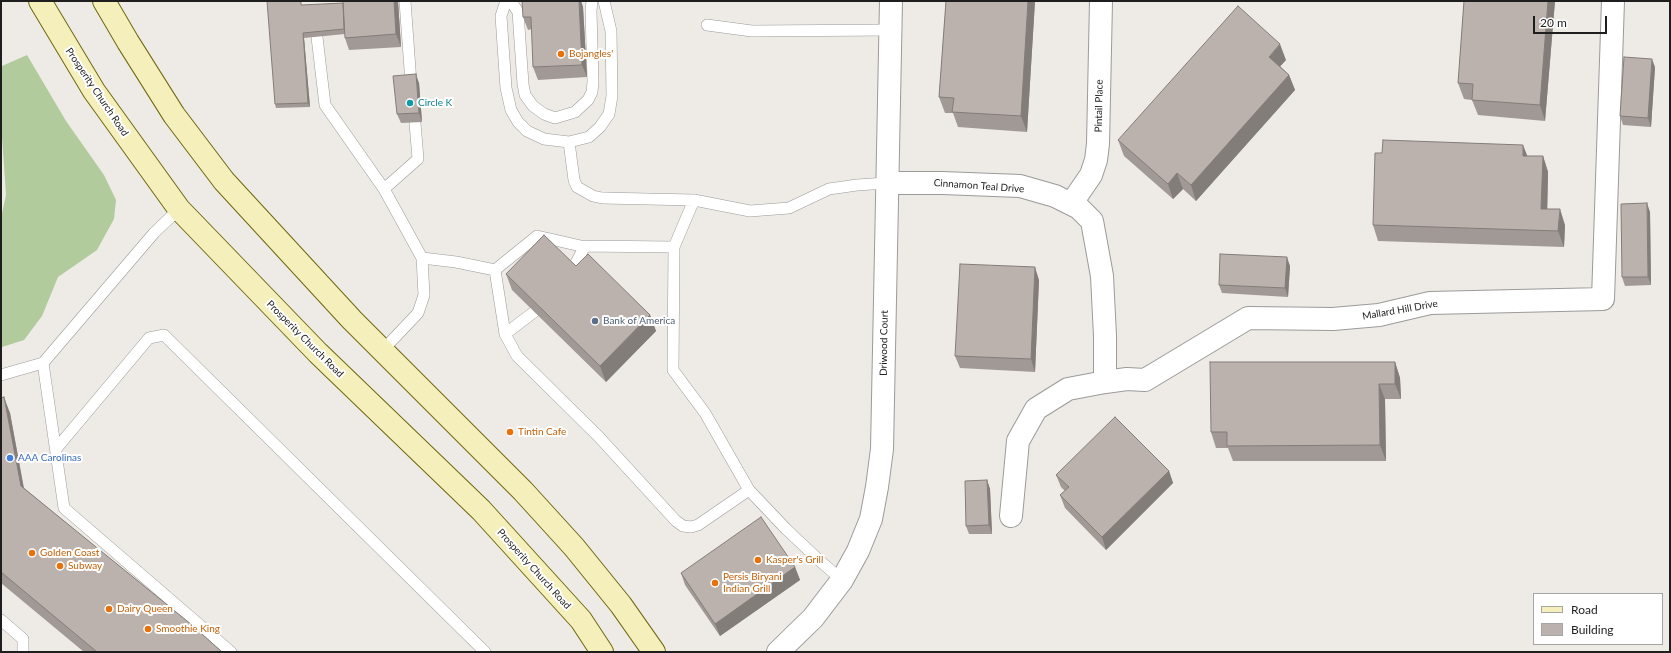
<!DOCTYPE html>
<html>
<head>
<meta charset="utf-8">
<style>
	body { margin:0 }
	#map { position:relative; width:1671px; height:653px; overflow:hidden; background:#eeeae5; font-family:Lato,sans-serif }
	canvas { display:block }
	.frame { position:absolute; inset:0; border:2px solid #1e1e1e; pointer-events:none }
	.legend { position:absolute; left:1533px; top:593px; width:130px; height:52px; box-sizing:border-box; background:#fff; border:1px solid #a5a5a5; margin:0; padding:5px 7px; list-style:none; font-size:12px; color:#1e1e1e }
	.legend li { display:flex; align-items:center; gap:8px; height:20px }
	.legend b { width:20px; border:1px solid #a5a5a5 }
	.scale { position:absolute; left:1533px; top:16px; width:74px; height:18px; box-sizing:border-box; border:2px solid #1e1e1e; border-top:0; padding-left:5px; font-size:12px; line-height:14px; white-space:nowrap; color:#1e1e1e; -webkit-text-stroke:3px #fff; paint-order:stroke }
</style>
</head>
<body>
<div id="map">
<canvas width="1671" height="653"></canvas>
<div class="frame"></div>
<ul class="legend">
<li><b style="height:5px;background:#f5efbc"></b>Road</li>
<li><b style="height:11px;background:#bbb2ae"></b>Building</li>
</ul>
<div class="scale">20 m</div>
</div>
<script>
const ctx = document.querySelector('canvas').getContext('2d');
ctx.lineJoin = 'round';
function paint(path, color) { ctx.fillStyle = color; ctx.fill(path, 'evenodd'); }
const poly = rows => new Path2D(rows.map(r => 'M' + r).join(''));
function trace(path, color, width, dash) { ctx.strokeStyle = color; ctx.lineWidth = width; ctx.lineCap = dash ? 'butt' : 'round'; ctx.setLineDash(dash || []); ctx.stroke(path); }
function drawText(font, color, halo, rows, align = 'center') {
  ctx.font = font + ' Lato,sans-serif'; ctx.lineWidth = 4; ctx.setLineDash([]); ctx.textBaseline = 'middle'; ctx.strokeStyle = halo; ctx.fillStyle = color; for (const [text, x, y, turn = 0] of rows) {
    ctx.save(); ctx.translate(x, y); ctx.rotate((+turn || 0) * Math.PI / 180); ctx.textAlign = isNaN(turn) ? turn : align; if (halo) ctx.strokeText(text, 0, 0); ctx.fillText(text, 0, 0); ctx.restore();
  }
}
const forest = poly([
	[27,55,66,121,104,175,116,200,114,219,97,250,58,277,42,316,24,340,2,347,1,218,6,195,1,122,2,66]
]);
const service = poly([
	[405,1,411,83],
	[506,1,501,16,506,88,511,110,518,122,527,131,544,139,569,142,589,137,600,127,609,114,612,96,611,31,604,1],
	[511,1,518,12,523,84,525,95,533,106,544,114,555,118,575,112,588,100,592,92,593,82,591,11,592,1],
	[707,25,752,31,890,30],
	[317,37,325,105,384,189,422,258,424,295,418,313,382,351],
	[569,142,574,180,577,187,593,196,602,198,694,200,750,211,789,208,829,189,857,185,887,183],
	[384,189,418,159,415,123],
	[694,200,674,247,673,370,705,413,749,490,786,529,820,561,842,580],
	[422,258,456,262,495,270,505,334,517,356,599,437,676,521,683,526,691,527,698,525,749,490],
	[495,270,537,236,581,246,674,247],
	[571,272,585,246],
	[505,334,534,312],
	[43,363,64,508,231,652],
	[1,375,43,363,154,233,179,209],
	[56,449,149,338,164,335,485,652],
	[1,620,23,639,23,652]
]);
const minor = poly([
	[887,183,942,183,1020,186,1055,196,1079,208,1092,221,1102,276,1105,336,1105,382],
	[1071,204,1091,175,1096,160,1098,144,1101,1],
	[1011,516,1018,441,1036,409,1068,389,1105,382,1127,379,1145,380,1248,318,1333,319,1379,315,1430,303,1603,299,1613,1],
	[778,652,813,618,842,580,858,551,871,519,877,487,882,449,891,1]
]);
const secondary = poly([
	[40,1,94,91,179,209,318,353,481,510,581,620,602,652],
	[104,1,128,42,174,115,224,181,352,320,523,491,574,547,621,605,654,652]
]);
const wall = poly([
	[398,1,401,47,349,50,345,38,345,34,304,38,310,107,276,108,275,104,303,5],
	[522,1,581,1,583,7,587,77,538,80,533,67,532,29,528,30,523,17],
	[946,1,1035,1,1027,132,958,127,953,113,945,113,939,97],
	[1464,1,1555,1,1545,121,1478,115,1472,100,1464,99,1458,83],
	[1286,60,1280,66,1289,75,1295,90,1196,201,1183,189,1173,199,1124,156,1118,140],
	[1655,67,1651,127,1623,125,1620,116],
	[419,83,422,122,401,123,397,114],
	[1527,156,1543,156,1548,172,1547,209,1565,225,1564,247,1378,241,1373,225],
	[1650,212,1651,285,1625,286,1622,277],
	[576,266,650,315,656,331,606,382,512,290,506,274],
	[1290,266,1288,297,1222,293,1219,285],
	[1039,280,1035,372,960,368,955,356],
	[1395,362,1400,378,1401,399,1385,399,1386,461,1233,461,1228,448,1216,448,1211,432],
	[1,398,10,413,24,488,222,652,84,652,1,583],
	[1169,471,1173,483,1106,550,1065,508,1060,495,1065,491,1061,487,1056,475],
	[987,480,990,489,992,534,969,534,966,526],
	[795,567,800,580,720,636,685,585,681,573]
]);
const shadedWall = poly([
	[394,1,398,1,401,47,396,34],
	[579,1,581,1,583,7,587,77,582,65],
	[1028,1,1035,1,1027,132,1021,116],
	[1548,1,1555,1,1545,121,1540,105],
	[303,33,304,38,310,107,308,103],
	[1280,44,1286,60,1275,72,1269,57],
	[1652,59,1655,67,1651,127,1648,118],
	[416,74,419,83,422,122,419,113],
	[1289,75,1295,90,1196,201,1191,185],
	[1523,145,1529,160,1523,156],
	[1543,156,1548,172,1547,224,1541,209],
	[1177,173,1183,189,1173,199,1168,184],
	[1647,203,1650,212,1651,285,1648,277],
	[1560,209,1565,225,1564,247,1558,231],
	[1287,257,1290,266,1288,297,1285,288],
	[1035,267,1039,280,1035,372,1031,359],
	[650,315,656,331,606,382,600,366],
	[1395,362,1400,378,1401,399,1395,384],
	[1379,384,1385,399,1386,461,1380,445],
	[4,397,10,413,26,501,21,486],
	[1169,471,1173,483,1106,550,1102,537],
	[987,480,990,489,992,534,989,525],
	[795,567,800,580,720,636,715,624]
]);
const building = poly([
	[267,1,301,1,301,5,343,3,344,29,303,33,308,103,275,104,267,1],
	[343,1,394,1,396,34,345,38,343,1],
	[522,1,579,1,582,65,533,67,531,17,523,17,522,1],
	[946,1,1028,1,1021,116,952,112,954,98,939,97,946,1],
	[1464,1,1548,1,1540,105,1472,100,1473,84,1458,83,1464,1],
	[1238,6,1280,44,1269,57,1289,75,1191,185,1177,173,1168,184,1118,140,1238,6],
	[1624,57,1652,59,1648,118,1620,116,1624,57],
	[416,74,419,113,397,114,393,76,416,74],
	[1383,140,1523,145,1523,156,1543,156,1541,209,1560,209,1558,231,1373,225,1375,153,1382,153,1383,140],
	[1647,203,1648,277,1622,277,1621,204,1647,203],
	[544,235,576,266,588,254,650,315,600,366,506,274,544,235],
	[1220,254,1287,257,1285,288,1219,285,1220,254],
	[960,264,1035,267,1031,359,955,356,960,264],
	[1210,362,1395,362,1395,384,1379,384,1380,445,1227,446,1227,432,1211,432,1210,362],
	[4,397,21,486,192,625,222,652,97,652,1,572,1,398,4,397],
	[1115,417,1169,471,1102,537,1060,495,1069,487,1056,475,1115,417],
	[987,480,989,525,966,526,965,481,987,480],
	[761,517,795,567,715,624,681,573,761,517]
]);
const markers = [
	[561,54,4,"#e8710a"],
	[410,103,4,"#0f9aa8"],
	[595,321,4,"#5c6f8a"],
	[510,432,4,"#e8710a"],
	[10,458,4,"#3f7fe0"],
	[32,553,4,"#e8710a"],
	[758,560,4,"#e8710a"],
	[60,566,4,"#e8710a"],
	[715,583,4,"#e8710a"],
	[109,609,4,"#e8710a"],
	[148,629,4,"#e8710a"]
];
const foodNames = [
	["Bojangles'",569,54],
	["Tintin Cafe",518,432],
	["Golden Coast",40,553],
	["Kasper's Grill",766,560],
	["Subway",68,566],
	["Persis Biryani",723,577],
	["Indian Grill",723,589],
	["Dairy Queen",117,609],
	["Smoothie King",156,629]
];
const streetNames = [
	["Prosperity Church Road",97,92,56],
	["Pintail Place",1099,106,-89],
	["Cinnamon Teal Drive",979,186,4],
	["Mallard Hill Drive",1400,310,-10],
	["Prosperity Church Road",305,339,45],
	["Driwood Court",884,343,-89],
	["Prosperity Church Road",534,569,48]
];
const cultureNames = [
	["Circle K",418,103]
];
const serviceNames = [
	["Bank of America",603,321]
];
const shopNames = [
	["AAA Carolinas",18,458]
];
paint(forest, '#b1cb9c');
trace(service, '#9b9b9b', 12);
trace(minor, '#9b9b9b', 24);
trace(secondary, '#6d690d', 24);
trace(service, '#fff', 11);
trace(minor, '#fff', 22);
trace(secondary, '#f5efbc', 22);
paint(wall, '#a19996');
paint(shadedWall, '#837d7a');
paint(building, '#bbb2ae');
trace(building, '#837d7a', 1);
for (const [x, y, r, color] of markers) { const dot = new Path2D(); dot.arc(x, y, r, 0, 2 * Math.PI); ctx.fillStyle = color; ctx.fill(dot); trace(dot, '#fff', 1.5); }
drawText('10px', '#c56008', '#fff', foodNames, 'left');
drawText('10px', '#1e1e1e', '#fff', streetNames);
drawText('10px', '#0d838f', '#fff', cultureNames, 'left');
drawText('10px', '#4e5e75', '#fff', serviceNames, 'left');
drawText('10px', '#366cbe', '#fff', shopNames, 'left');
</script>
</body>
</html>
